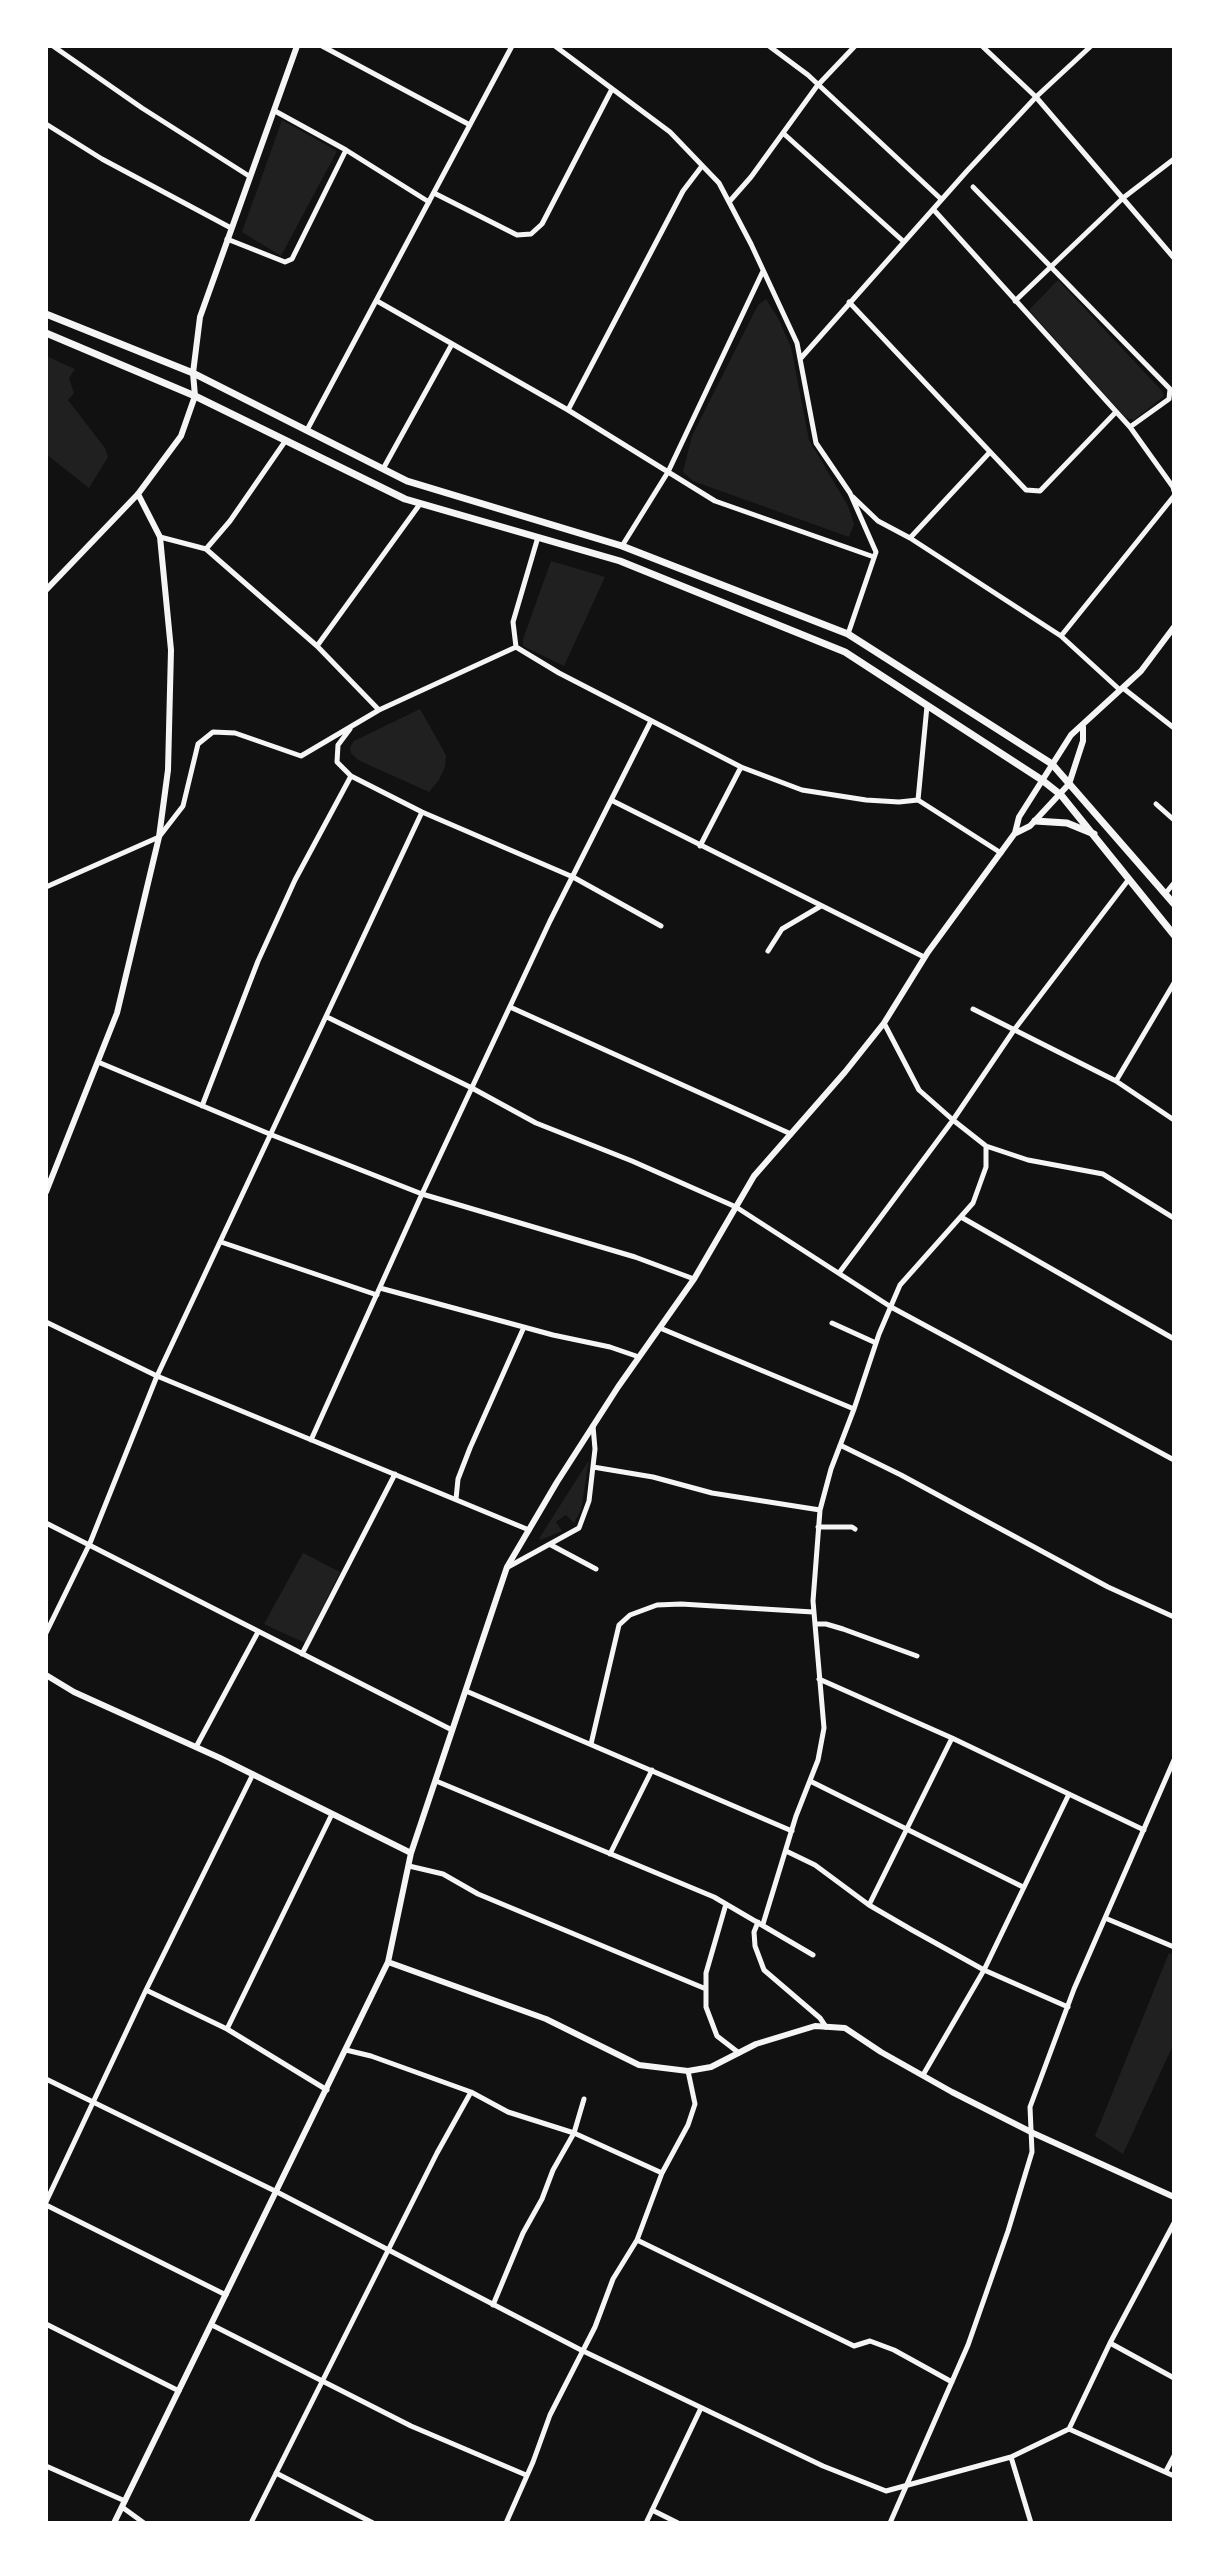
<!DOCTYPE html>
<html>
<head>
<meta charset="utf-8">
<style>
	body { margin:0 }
	#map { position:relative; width:1220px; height:2569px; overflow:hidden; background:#111; font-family:Cabin,sans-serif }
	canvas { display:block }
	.frame { position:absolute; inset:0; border:48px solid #fff; pointer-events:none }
</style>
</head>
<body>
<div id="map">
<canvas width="1220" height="2569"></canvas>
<div class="frame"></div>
</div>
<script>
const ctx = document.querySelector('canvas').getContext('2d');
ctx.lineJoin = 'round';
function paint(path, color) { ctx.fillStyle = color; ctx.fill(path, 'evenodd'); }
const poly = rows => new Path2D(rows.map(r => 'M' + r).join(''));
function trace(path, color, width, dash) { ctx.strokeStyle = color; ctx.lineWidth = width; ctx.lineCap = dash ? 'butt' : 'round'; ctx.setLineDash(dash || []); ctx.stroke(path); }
const green = poly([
	[282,120,337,151,281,256,242,232],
	[1058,280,1162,391,1164,396,1134,420,1126,418,1029,310],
	[766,299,778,318,791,347,809,440,848,506,854,524,849,537,693,481,683,472,692,436,758,305],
	[46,356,75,369,69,378,74,393,68,400,105,448,108,457,89,488,46,454],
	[551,561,605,577,564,666,523,646,523,639],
	[420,709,446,755,445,767,439,780,429,792,358,760,351,753,350,747,354,741],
	[589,1460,581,1510,574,1523,566,1515,556,1522,562,1531,540,1540,540,1537],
	[303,1553,340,1572,305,1643,264,1624],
	[1169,1953,1174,1955,1174,2043,1123,2154,1095,2136]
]);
const minor = poly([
	[53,46,142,108,249,176],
	[322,46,470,125],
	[555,46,670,132,719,183,751,244,797,343,816,443,850,493,876,552,848,634],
	[769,46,808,75,941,199],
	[982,46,1036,97,1174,258],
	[275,111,346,150,429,202],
	[46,124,102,159,231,228],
	[783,133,903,241],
	[973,187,1170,389,1169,399,1130,427],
	[434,193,517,235,531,234,542,224,612,89],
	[729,202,751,177,817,86,855,46],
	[933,209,1130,427,1173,487,1174,491],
	[227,239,285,262,292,259,346,150],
	[377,301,568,410,715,501,874,557],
	[1015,301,1123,198,1174,159],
	[849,302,1026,490,1040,491,1115,413],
	[801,358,967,171,1036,97,1091,46],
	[568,410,683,191,702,166],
	[307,430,512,46],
	[383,469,452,344],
	[853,497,878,521,910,538,1061,636,1120,690],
	[160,537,206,549,317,646,379,710],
	[538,537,513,622,516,647,559,673,741,767,802,790,866,800,899,802,918,800],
	[910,538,990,452],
	[622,546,668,472,763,271],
	[206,549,230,521,286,440],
	[1061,636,1174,496],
	[317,646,420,504],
	[1123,688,1174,728],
	[927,706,918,800,1001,853],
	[350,729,338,745,337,762,351,776,422,812,573,877,661,926],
	[611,800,924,957],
	[1156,804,1174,820],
	[700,846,741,767],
	[46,887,159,837,183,806,198,744,213,732,235,733,301,756,379,710,516,647],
	[1165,894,1174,883],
	[768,951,782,929,821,906],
	[510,1007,791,1134],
	[973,1009,1116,1081,1174,1120],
	[327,1017,472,1088,536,1123,632,1161,736,1207,891,1307,1174,1460],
	[884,1023,919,1090,953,1120,986,1146,1028,1160,1103,1174,1174,1218],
	[98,1062,272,1135,422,1194,635,1257,694,1279],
	[1116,1081,1174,983],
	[202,1106,258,961,295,880,351,776],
	[961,1217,1174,1339],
	[221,1242,377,1295],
	[839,1273,953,1120,1014,1030,1129,879],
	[380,1288,553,1335,610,1347,639,1357],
	[46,1322,157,1376,529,1530],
	[832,1323,876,1343],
	[660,1328,854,1409],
	[311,1440,422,1194,550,921,651,721],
	[840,1445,901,1475,1108,1587,1174,1617],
	[593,1467,653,1477,712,1493,820,1510],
	[456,1499,458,1479,470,1448,524,1327],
	[46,1523,452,1730],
	[818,1527,852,1527,855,1529],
	[551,1545,596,1569],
	[508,1567,579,1528,589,1501,595,1449,593,1426],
	[815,1624,826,1624,843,1629,917,1656],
	[46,1633,90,1543,157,1376,422,812],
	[302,1654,395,1474],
	[819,1679,952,1738,1144,1830],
	[466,1691,792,1831],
	[591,1744,619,1625,630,1615,657,1605,681,1604,813,1612],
	[196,1747,258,1632],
	[436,1781,714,1897,813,1955],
	[810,1781,1023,1887],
	[786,1851,815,1865,869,1905,912,1930,984,1970,1068,2007],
	[610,1854,652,1770],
	[409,1866,443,1874,478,1894,706,1989],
	[726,1904,706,1973,706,2007,717,2036,739,2053],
	[869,1905,952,1738],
	[1105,1918,1174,1947],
	[758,1922,754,1932,755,1946,764,1970,820,2018,826,2027],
	[763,1924,796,1816,818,1760,824,1728,813,1601,820,1510,831,1469,854,1409,879,1334,900,1285,973,1203,986,1167,986,1146],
	[146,1990,227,2029,327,2090],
	[227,2029,332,1814],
	[346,2050,371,2056,471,2092,508,2112,574,2133,662,2173],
	[923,2075,984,1970,1069,1794],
	[46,2079,277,2192,581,2350,823,2466,886,2491,1011,2457,1069,2429,1110,2343,1174,2223],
	[46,2202,146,1990,253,1774],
	[46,2205,226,2295],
	[637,2240,854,2346,870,2341,894,2350,952,2382],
	[493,2305,523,2233,542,2199,553,2170,574,2133,584,2099],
	[46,2324,179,2391],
	[212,2325,411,2426,526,2475],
	[1110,2343,1174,2378],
	[1069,2429,1174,2476],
	[1011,2457,1031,2523],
	[46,2466,125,2501],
	[1166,2471,1174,2456],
	[276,2473,373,2523],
	[122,2507,144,2523],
	[652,2510,678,2523],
	[251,2523,437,2153,471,2092],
	[506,2523,533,2462,550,2415,595,2327,613,2279,637,2240,662,2173,688,2125,695,2104,688,2071],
	[646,2523,701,2408],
	[890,2523,968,2345,1008,2231,1032,2152,1030,2107,1074,1989,1174,1760]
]);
const tertiary = poly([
	[46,590,138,494,181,436,195,396,193,373,200,317,297,46],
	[1016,833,1030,826,1069,784,1083,741,1083,727],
	[46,1192,117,1013,159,837,168,770,171,650,160,537,138,494],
	[46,1675,74,1692,220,1758,411,1853],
	[388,1962,546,2019,639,2065,688,2071,711,2067,756,2044,815,2026,845,2028,881,2052,952,2092,1033,2133,1174,2197],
	[114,2523,388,1962,411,1853,507,1567,557,1482,618,1387,694,1279,754,1176,845,1072,884,1023,928,952,1015,833,1019,817,1071,735,1141,671,1174,627]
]);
const secondary = poly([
	[46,314,193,373,407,481,622,546,848,634,1052,764,1174,904],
	[46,333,195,396,405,499,620,561,845,652,1042,780,1061,795,1174,935],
	[1035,821,1067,823,1094,834]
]);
paint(green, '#202020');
trace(minor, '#f5f5f5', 5);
trace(tertiary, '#f5f5f5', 6);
trace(secondary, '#f5f5f5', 7);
</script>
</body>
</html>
